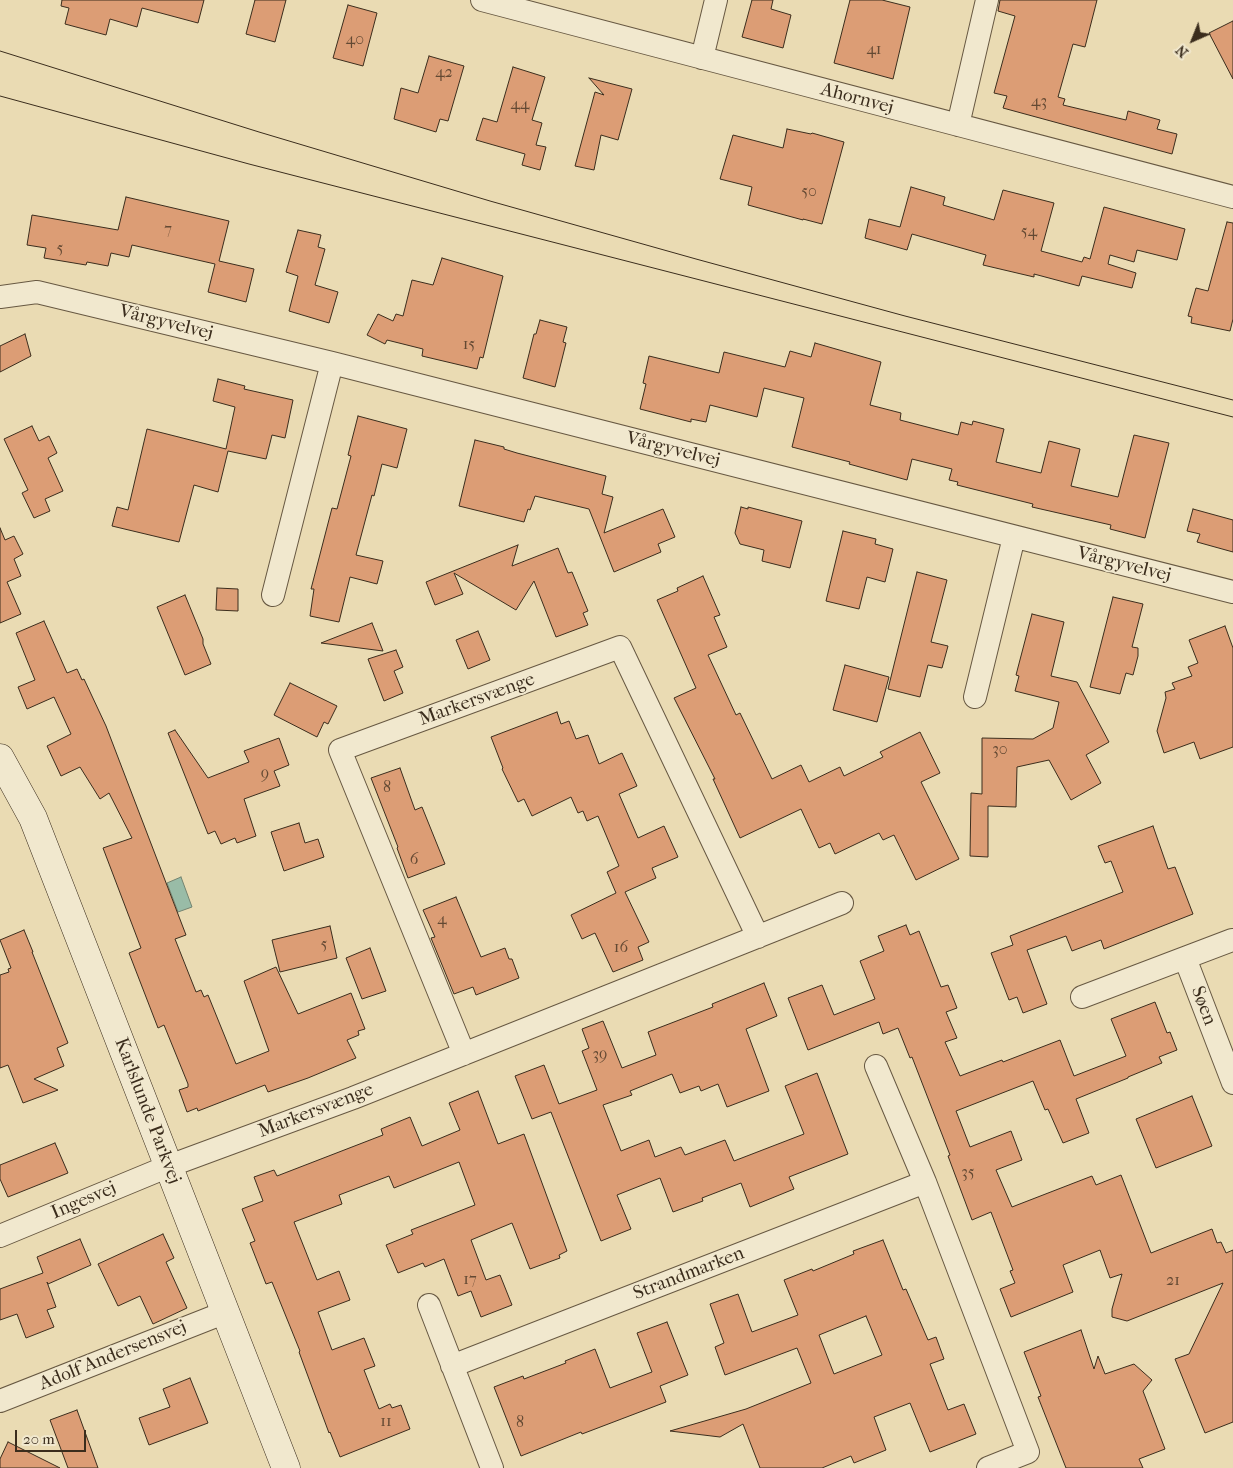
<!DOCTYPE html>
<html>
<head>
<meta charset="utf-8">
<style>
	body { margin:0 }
	#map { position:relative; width:1233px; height:1468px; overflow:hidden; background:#eadbb3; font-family:"IM FELL French Canon",serif }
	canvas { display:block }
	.north { position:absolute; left:1168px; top:15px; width:50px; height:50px; -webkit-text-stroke:4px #f1e8ce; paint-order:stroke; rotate:224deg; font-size:14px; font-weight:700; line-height:20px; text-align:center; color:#3b2d1d }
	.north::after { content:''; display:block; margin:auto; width:18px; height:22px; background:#3b2d1d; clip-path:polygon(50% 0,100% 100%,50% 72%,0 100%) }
	.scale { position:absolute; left:15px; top:1430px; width:71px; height:22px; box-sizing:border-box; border:2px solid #3b2d1d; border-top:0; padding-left:6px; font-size:15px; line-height:18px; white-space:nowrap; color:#3b2d1d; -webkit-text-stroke:4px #f1e8ce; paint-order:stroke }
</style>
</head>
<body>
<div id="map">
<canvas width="1233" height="1468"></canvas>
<div class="north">N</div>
<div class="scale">20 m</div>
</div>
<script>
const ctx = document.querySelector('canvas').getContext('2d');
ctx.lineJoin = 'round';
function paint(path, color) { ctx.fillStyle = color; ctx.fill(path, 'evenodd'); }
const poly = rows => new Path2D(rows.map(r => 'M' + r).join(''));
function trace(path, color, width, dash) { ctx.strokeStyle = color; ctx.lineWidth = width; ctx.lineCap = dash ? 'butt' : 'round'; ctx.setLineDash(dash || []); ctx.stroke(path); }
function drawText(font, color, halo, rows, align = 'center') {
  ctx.font = font + ' "IM FELL French Canon",serif'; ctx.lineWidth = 4; ctx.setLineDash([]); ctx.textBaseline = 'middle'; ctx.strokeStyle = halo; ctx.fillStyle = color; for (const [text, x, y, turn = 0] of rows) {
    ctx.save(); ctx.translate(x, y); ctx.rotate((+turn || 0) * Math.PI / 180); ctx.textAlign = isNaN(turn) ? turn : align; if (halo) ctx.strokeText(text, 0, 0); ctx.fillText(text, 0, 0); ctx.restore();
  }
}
const water = poly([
	[181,877,192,907,178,912,167,883,181,877]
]);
const building = poly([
	[62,0,204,0,198,23,142,8,137,27,110,19,106,35,65,24,69,8,61,6,62,0],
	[255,0,286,0,275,42,246,34,255,0],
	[752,0,773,0,771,9,791,15,783,48,742,37,752,0],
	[850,0,882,0,910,7,893,79,834,63,850,0],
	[1000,0,1097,0,1085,47,1073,44,1058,97,1065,99,1063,105,1126,120,1128,111,1160,120,1157,129,1177,134,1172,154,1003,108,1007,96,994,93,1015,16,998,11,1000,0],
	[348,5,377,13,363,66,333,58,348,5],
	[1233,21,1233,79,1209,33,1233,21],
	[429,56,464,66,448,121,440,119,436,132,394,119,401,88,418,93,429,56],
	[513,67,545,77,532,120,542,123,536,145,546,147,540,170,522,165,525,154,476,140,483,118,497,122,513,67],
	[589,78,632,89,618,140,601,135,594,170,575,166,595,92,604,95,589,78],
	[787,129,811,134,812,133,844,142,822,224,803,219,803,220,748,205,752,187,720,179,733,135,783,148,787,129],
	[911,187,945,197,943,205,994,220,1003,190,1054,203,1041,251,1082,262,1084,257,1090,259,1104,207,1185,229,1177,260,1137,250,1134,262,1110,255,1108,264,1136,273,1132,288,1082,276,1079,286,1034,274,1034,277,983,265,986,255,912,234,907,250,865,238,869,219,900,227,911,187],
	[126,197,229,221,219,261,254,269,246,302,208,292,215,264,132,245,129,257,111,253,108,266,87,262,86,265,44,258,46,248,27,245,32,215,118,230,126,197],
	[1227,222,1233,223,1233,319,1230,331,1191,323,1192,317,1188,316,1196,288,1208,291,1227,222],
	[298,230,321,235,318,247,325,249,315,285,338,292,329,323,289,311,298,276,286,272,298,230],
	[442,258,503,276,483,358,480,357,477,369,422,356,423,349,387,340,385,344,367,335,378,314,393,321,396,314,403,316,412,280,433,285,442,258],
	[540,320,567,327,563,342,566,343,555,387,523,378,534,334,536,334,540,320],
	[25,334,31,356,0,372,0,346,25,334],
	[815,343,881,362,870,405,901,413,900,420,958,435,961,422,972,425,973,421,1004,429,996,462,1041,473,1049,441,1080,449,1071,486,1118,497,1134,435,1169,443,1145,538,1110,529,1111,525,1032,507,1033,504,957,485,958,482,949,480,952,469,912,459,907,480,849,464,850,462,792,447,804,398,764,388,757,417,710,405,706,422,691,419,691,422,640,409,646,384,643,383,649,356,719,373,724,352,785,367,790,351,811,357,815,343],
	[218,379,245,386,244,389,293,400,285,438,272,435,266,459,228,451,218,492,194,485,179,542,112,526,117,507,128,510,147,429,226,449,235,407,213,401,218,379],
	[358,416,407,429,397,468,382,464,374,496,372,495,356,555,383,561,377,584,350,577,339,622,310,616,314,589,311,589,332,508,337,509,351,456,348,455,358,416],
	[32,426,39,441,49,436,57,453,48,458,63,491,45,499,50,511,34,518,22,493,28,490,4,439,32,426],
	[475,440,504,447,504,449,517,453,606,476,602,494,613,497,604,533,663,509,675,537,658,544,661,552,614,572,589,509,535,496,530,510,528,509,524,522,459,506,475,440],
	[741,507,748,509,748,507,802,521,790,568,762,561,764,550,740,544,735,533,741,507],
	[1193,509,1233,520,1233,552,1197,542,1200,534,1187,531,1193,509],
	[0,528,5,540,14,536,23,554,14,559,21,576,7,582,21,614,0,623,0,528],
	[843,531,876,539,875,544,893,549,885,582,867,577,859,609,826,601,843,531],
	[518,545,512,566,558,548,568,573,572,572,588,611,583,613,588,625,556,637,534,581,516,610,454,573,463,594,435,605,426,582,518,545],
	[917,572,947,580,931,642,948,646,942,668,928,665,920,697,888,689,917,572],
	[703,576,720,615,714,617,727,647,708,655,736,715,740,713,772,779,801,765,809,782,840,767,844,776,883,757,880,752,920,732,940,773,921,782,959,859,916,880,894,835,883,840,879,833,835,854,830,843,819,848,801,809,740,838,713,779,715,779,674,698,696,688,657,600,678,591,677,588,703,576],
	[217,588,238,589,238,611,216,610,217,588],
	[185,595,203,639,203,644,211,664,185,675,157,607,185,595],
	[1113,597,1143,604,1132,647,1138,648,1138,656,1133,675,1126,673,1120,694,1090,687,1113,597],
	[1032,614,1064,622,1051,676,1077,682,1109,742,1086,755,1101,783,1071,800,1049,760,1017,767,1016,807,988,806,988,857,970,856,971,793,982,794,982,738,1033,739,1053,728,1059,702,1015,691,1019,676,1016,675,1032,614],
	[44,621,67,673,77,669,82,680,84,679,106,726,186,935,175,939,196,992,201,990,204,997,208,995,236,1064,269,1051,244,981,276,967,298,1014,351,993,365,1029,358,1031,359,1035,347,1040,356,1058,308,1078,268,1092,265,1085,198,1111,197,1108,187,1112,179,1090,188,1087,188,1084,164,1025,158,1028,129,953,141,948,103,848,132,838,109,793,100,799,80,767,61,776,47,746,71,734,54,697,27,709,18,687,35,680,16,633,44,621],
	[372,623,383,651,321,643,372,623],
	[1225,626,1233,648,1233,747,1200,759,1194,742,1164,753,1157,731,1166,698,1165,692,1175,689,1172,683,1192,676,1188,667,1198,663,1189,640,1225,626],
	[478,631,490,660,468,669,456,640,478,631],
	[396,650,403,667,394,671,403,693,384,701,368,659,396,650],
	[845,665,889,677,877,722,833,710,845,665],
	[290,683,337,706,328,724,324,722,317,737,274,715,290,683],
	[557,712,561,724,569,721,576,739,588,735,599,764,622,753,637,786,619,794,638,838,664,826,678,857,652,868,656,878,625,892,649,942,638,947,643,960,613,972,595,933,582,939,571,915,616,893,607,872,619,866,598,816,587,821,583,811,578,813,571,797,532,816,524,799,518,802,502,769,503,768,491,737,557,712],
	[175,730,208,778,249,762,244,751,279,738,289,765,274,771,280,786,244,799,256,836,237,843,235,838,221,844,215,831,208,834,168,733,175,730],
	[400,768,415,810,422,807,445,864,408,878,397,848,398,847,371,778,400,768],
	[299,823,305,843,318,839,324,857,284,871,271,832,299,823],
	[1153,826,1168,869,1175,867,1193,914,1104,949,1101,940,1072,951,1066,936,1027,950,1047,1004,1023,1013,1017,997,1009,1000,991,953,1013,945,1010,936,1123,892,1111,861,1105,863,1098,846,1153,826],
	[456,897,481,957,505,948,509,959,512,959,519,978,476,995,473,987,454,994,431,938,435,937,423,910,456,897],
	[906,925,910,935,919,931,941,987,948,985,957,1008,946,1012,957,1038,945,1042,960,1076,1002,1060,1003,1062,1060,1040,1074,1076,1126,1056,1111,1019,1155,1002,1167,1033,1170,1032,1177,1050,1159,1057,1162,1063,1128,1077,1128,1078,1076,1099,1089,1133,1063,1143,1048,1109,1045,1110,1033,1081,956,1111,970,1147,1011,1131,1022,1160,996,1170,1012,1207,1092,1176,1096,1185,1121,1175,1151,1253,1212,1229,1217,1243,1221,1242,1226,1253,1233,1250,1233,1422,1205,1433,1175,1359,1189,1354,1223,1283,1127,1321,1112,1317,1112,1309,1122,1274,1110,1278,1100,1250,1063,1265,1073,1292,1011,1317,1000,1289,1015,1283,1010,1271,1013,1270,991,1212,972,1220,948,1156,950,1155,912,1057,910,1058,898,1028,883,1034,879,1022,808,1050,788,998,822,985,834,1015,875,999,860,961,884,951,878,936,906,925],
	[330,926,337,958,280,972,272,940,330,926],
	[24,930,33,952,32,952,68,1043,57,1048,64,1066,34,1079,58,1090,23,1103,8,1065,0,1068,0,975,9,972,8,969,11,968,0,940,24,930],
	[370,948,386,991,362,999,346,958,370,948],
	[764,983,777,1016,746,1029,769,1091,727,1107,718,1084,701,1091,699,1086,680,1093,672,1074,630,1091,632,1095,603,1105,621,1151,649,1140,655,1157,681,1147,685,1155,725,1140,734,1161,804,1134,785,1086,817,1073,848,1154,789,1177,794,1189,750,1207,741,1183,702,1198,703,1201,673,1212,660,1178,617,1195,631,1229,601,1241,551,1112,532,1119,515,1076,544,1065,559,1104,597,1090,582,1051,589,1048,582,1029,603,1021,622,1068,656,1055,648,1032,713,1007,712,1004,764,983],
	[478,1091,498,1144,524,1134,567,1251,559,1255,560,1258,530,1269,512,1223,471,1240,486,1280,500,1275,512,1305,481,1317,471,1291,458,1296,444,1259,425,1267,423,1263,398,1273,386,1245,413,1234,411,1230,475,1205,459,1162,394,1188,389,1176,339,1195,342,1204,294,1222,317,1280,339,1271,350,1300,318,1312,332,1350,364,1338,375,1366,364,1370,379,1409,390,1404,392,1408,401,1405,410,1429,340,1457,330,1432,329,1433,299,1352,300,1351,272,1282,266,1284,250,1243,255,1241,242,1209,263,1201,254,1177,274,1170,277,1176,383,1135,381,1129,410,1117,422,1146,460,1130,449,1103,478,1091],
	[1192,1096,1212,1146,1156,1168,1136,1119,1192,1096],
	[55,1143,68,1173,8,1197,0,1179,0,1165,55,1143],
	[163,1234,174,1258,166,1262,187,1308,153,1324,140,1296,118,1306,98,1264,163,1234],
	[80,1239,91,1265,48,1284,47,1282,56,1307,47,1310,54,1327,26,1338,17,1314,0,1320,0,1289,43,1273,37,1257,80,1239],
	[883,1240,903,1290,906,1289,928,1340,936,1337,944,1359,930,1364,948,1410,964,1404,976,1434,930,1452,910,1403,874,1417,886,1450,854,1463,851,1456,822,1468,760,1468,743,1424,720,1437,670,1431,746,1409,811,1383,797,1348,725,1375,715,1347,724,1343,710,1304,738,1294,752,1332,798,1315,784,1280,812,1269,813,1271,854,1254,853,1251,883,1240],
	[866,1316,882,1355,834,1374,819,1335,866,1316],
	[667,1322,688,1375,660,1386,666,1402,582,1434,581,1432,521,1456,494,1387,523,1376,524,1379,566,1363,565,1361,595,1349,610,1388,652,1372,637,1333,667,1322],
	[1081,1330,1094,1369,1098,1356,1105,1374,1134,1364,1152,1380,1143,1391,1165,1449,1139,1459,1143,1468,1066,1468,1038,1397,1041,1396,1024,1352,1081,1330],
	[190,1378,208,1423,149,1445,139,1418,170,1407,163,1389,190,1378],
	[77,1410,98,1468,68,1468,50,1420,77,1410],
	[8,1442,60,1468,0,1468,0,1459,8,1442]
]);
const street = poly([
	[482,0,1233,197],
	[702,58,716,0],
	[958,125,987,0],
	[0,297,37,292,332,363,1233,592],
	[273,595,332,363],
	[975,697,1014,537],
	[1185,958,1233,1083],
	[1082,997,1232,940],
	[464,1054,340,750,620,647,758,937],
	[876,1066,925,1182,1028,1452,988,1468],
	[0,1236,169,1166,353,1098,842,903],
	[429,1305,492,1468],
	[452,1366,925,1182],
	[0,1401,226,1312]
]);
const secondary = poly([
	[0,758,33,818,286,1468]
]);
const tram = poly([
	[0,51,259,132,490,201,696,259,905,316,1233,400],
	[0,96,249,164,1233,417]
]);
const numberNames = [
	["40",355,40],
	["41",874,50],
	["42",444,73],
	["43",1039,102],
	["44",520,105],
	["50",809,192],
	["7",168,230],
	["54",1029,232],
	["5",60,249],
	["15",469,345],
	["30",1000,750],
	["9",265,774],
	["8",387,788],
	["6",414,860],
	["4",442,920],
	["5",324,945],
	["16",621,948],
	["39",600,1055],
	["35",968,1173],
	["17",470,1280],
	["21",1173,1281],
	["11",386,1422],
	["8",520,1423]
];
const streetNames = [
	["Ahornvej",857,99,15],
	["Vårgyvelvej",166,323,14],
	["Vårgyvelvej",673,450,14],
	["Vårgyvelvej",1124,565,14],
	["Markersvænge",477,700,-20],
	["Søen",1203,1006,69],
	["Karlslunde Parkvej",147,1111,69],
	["Markersvænge",316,1111,-21],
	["Ingesvej",84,1201,-23],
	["Strandmarken",689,1274,-21],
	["Adolf Andersensvej",113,1356,-22]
];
paint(water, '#99bca7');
trace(water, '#738370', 1);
paint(building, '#dc9d75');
trace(building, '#3b2d1d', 1);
trace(street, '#675842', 24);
trace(secondary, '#3b2d1d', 29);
trace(street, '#f1e8ce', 22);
trace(secondary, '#f1e8ce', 28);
trace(tram, '#3b2d1d', 1);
drawText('16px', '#634933', null, numberNames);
drawText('19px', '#3b2d1d', '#f1e8ce', streetNames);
</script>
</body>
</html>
